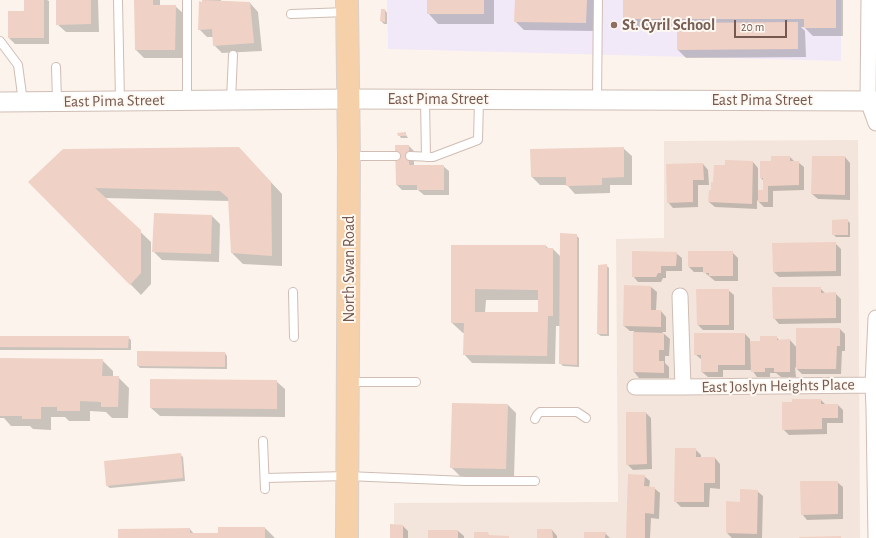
<!DOCTYPE html>
<html>
<head>
<meta charset="utf-8">
<style>
	body { margin:0 }
	#map { position:relative; width:876px; height:538px; overflow:hidden; background:#fcf4ec; font-family:"Alegreya Sans",sans-serif }
	canvas { display:block }
	.scale { position:absolute; left:734px; top:20px; width:53px; height:18px; box-sizing:border-box; border:2px solid #76594f; border-top:0; padding-left:5px; font-size:12px; line-height:14px; white-space:nowrap; color:#76594f; -webkit-text-stroke:3px #fef8f2; paint-order:stroke }
</style>
</head>
<body>
<div id="map">
<canvas width="876" height="538"></canvas>
<div class="scale">20 m</div>
</div>
<script>
const ctx = document.querySelector('canvas').getContext('2d');
ctx.lineJoin = 'round';
function paint(path, color) { ctx.fillStyle = color; ctx.fill(path, 'evenodd'); }
const poly = rows => new Path2D(rows.map(r => 'M' + r).join(''));
function trace(path, color, width, dash) { ctx.strokeStyle = color; ctx.lineWidth = width; ctx.lineCap = dash ? 'butt' : 'round'; ctx.setLineDash(dash || []); ctx.stroke(path); }
function drawText(font, color, halo, rows, align = 'center') {
  ctx.font = font + ' "Alegreya Sans",sans-serif'; ctx.lineWidth = 4; ctx.setLineDash([]); ctx.textBaseline = 'middle'; ctx.strokeStyle = halo; ctx.fillStyle = color; for (const [text, x, y, turn = 0] of rows) {
    ctx.save(); ctx.translate(x, y); ctx.rotate((+turn || 0) * Math.PI / 180); ctx.textAlign = isNaN(turn) ? turn : align; if (halo) ctx.strokeText(text, 0, 0); ctx.fillText(text, 0, 0); ctx.restore();
  }
}
const residential = poly([
	[858,140,860,538,394,538,394,503,618,502,616,239,664,238,664,141]
]);
const education = poly([
	[387,0,841,0,841,61,388,49]
]);
const shadow = poly([
	[25,0,47,0,49,1,49,44,15,44,9,38,9,12,25,12],
	[57,0,98,0,99,32,66,32,57,24],
	[135,0,160,0,160,6,175,6,184,14,183,58,144,58,136,50],
	[203,0,221,0,221,3,250,3,258,12,262,51,222,53,214,45,213,37,207,37,199,29],
	[428,0,494,0,494,24,438,24,428,13],
	[516,0,595,0,594,31,524,30,515,21],
	[624,0,843,0,843,36,813,36,804,27,801,27,805,31,806,57,686,58,678,50,678,27,633,27,624,19],
	[385,10,387,13,387,24,384,24,381,21],
	[405,133,408,138,401,138,399,135],
	[409,146,414,151,414,166,443,166,449,171,449,195,424,195,418,190,402,190,397,185],
	[239,148,282,194,282,266,243,264,232,253,229,201,105,198,151,242,151,284,141,295,30,182],
	[623,148,632,156,632,185,610,185,610,193,575,194,567,185,540,185,532,177],
	[790,157,795,162,798,162,804,167,804,190,773,191,773,207,764,207,757,200,757,209,715,207,709,202,714,183,726,166,753,162,758,168,758,191,764,191,764,181,761,178,772,162],
	[845,157,850,163,850,200,818,199,812,194],
	[703,164,708,170,709,185,698,185,698,207,673,208,668,202],
	[212,216,220,224,219,262,162,260,153,251],
	[847,220,850,223,850,237,836,237,833,234],
	[576,235,579,238,579,367,563,366,560,363,560,326,556,326,555,364,472,363,464,354,465,333,463,333,452,323,452,246,546,246,549,249,553,249,561,257],
	[486,300,539,300,539,313,485,313],
	[835,243,841,249,841,276,779,277,774,272],
	[732,252,738,258,738,281,715,281,704,272,694,272,689,267],
	[676,253,682,258,682,271,666,271,666,278,663,278,661,282,638,282,633,276],
	[607,266,609,268,609,336,601,336,598,334],
	[625,286,651,287,657,292,656,311,661,311,666,317,666,332,662,332,670,339,669,356,665,356,665,363,669,367,669,378,639,378,634,372,634,331,630,331,624,326],
	[820,288,826,294,835,293,841,299,841,323,779,324,774,318],
	[728,290,734,295,734,330,703,330,698,325],
	[840,329,845,334,845,351,842,351,841,374,802,374,795,367,796,377,781,377,776,373,770,373,770,377,757,377,752,370,723,370,723,377,708,377,702,372,702,360,695,354,745,334,750,339,750,342,761,342,776,337,780,341,790,340,797,348],
	[0,337,128,337,131,340,131,350,0,350],
	[225,353,227,356,227,369,140,368,138,366],
	[0,359,102,360,113,371,113,377,118,377,129,388,128,418,112,418,106,412,90,411,90,421,69,421,65,417,51,417,51,430,33,429,30,426,11,426,4,418,0,418],
	[276,381,285,389,285,417,160,416,151,408],
	[821,400,826,405,838,405,843,410,843,423,827,423,827,434,789,435,783,429],
	[508,405,516,413,514,477,460,476,451,467],
	[646,413,651,418,652,469,633,470,627,464],
	[695,449,701,455,701,458,715,458,720,464,720,489,710,488,709,507,681,507,675,501],
	[180,454,183,457,185,481,110,488,107,486],
	[644,476,650,481,649,488,654,488,660,493,659,519,651,518,650,538,628,538],
	[837,482,843,487,843,519,807,520,802,514],
	[757,491,763,496,762,538,732,538,727,533,741,503],
	[403,526,408,531,408,538,391,538],
	[265,528,275,538,119,538,190,529,194,534,219,534],
	[552,530,557,536,557,538,538,538],
	[429,531,458,531,464,536,464,538,429,538],
	[605,533,610,538,585,538]
]);
const building = poly([
	[24,0,44,0,44,38,8,38,8,11,24,11],
	[56,0,91,0,91,24,56,25],
	[134,0,153,0,153,5,176,5,175,50,135,50],
	[202,0,250,2,254,43,213,46,212,29,198,30,199,1,202,2],
	[427,0,484,0,484,14,427,14],
	[515,0,587,0,586,23,514,22],
	[623,0,836,0,836,28,804,28,804,19,623,19],
	[381,9,385,9,385,22,380,21],
	[798,22,798,49,677,50,677,23],
	[406,132,406,136,398,136,397,133],
	[395,145,409,145,409,165,444,165,444,190,417,190,417,185,396,185],
	[239,147,271,182,272,256,231,253,228,198,220,191,95,188,141,230,141,273,130,285,28,182,63,149],
	[624,147,624,177,602,178,602,185,566,186,566,177,531,177,530,149],
	[771,156,790,156,790,161,799,161,799,185,768,186,768,202,758,202,758,190,763,190,763,178,760,178,760,161,771,161],
	[812,156,845,156,845,195,811,194],
	[725,160,753,161,752,204,708,202,709,190,711,190,711,182,713,182,714,165,725,165],
	[703,163,704,180,693,180,693,202,667,203,666,164],
	[154,213,212,215,211,254,152,252],
	[848,219,848,235,832,235,832,220],
	[560,233,577,234,577,365,559,364],
	[836,242,836,271,773,272,772,243],
	[451,245,546,245,546,248,553,248,553,316,548,316,547,356,463,355,464,323,451,323],
	[475,289,538,290,538,312,475,312],
	[632,251,677,252,676,266,661,266,661,273,658,273,656,277,632,277],
	[688,251,733,251,733,276,709,276,709,273,703,273,703,267,688,267],
	[607,264,607,334,597,334,598,265],
	[624,285,651,286,651,310,661,310,661,327,623,326],
	[772,287,821,287,821,293,836,292,836,318,773,319],
	[696,289,729,289,729,325,697,325],
	[796,328,840,328,840,346,837,346,836,369,796,369],
	[633,332,664,333,664,350,659,350,659,361,664,361,664,373,633,372],
	[694,333,745,333,745,365,718,365,718,372,701,372,701,355,694,355],
	[0,336,129,336,128,348,0,347],
	[760,336,777,336,777,340,790,339,790,372,774,372,774,368,765,368,765,372,751,372,750,341,760,341],
	[137,351,225,352,225,367,137,366],
	[0,358,103,359,102,376,119,376,118,407,101,407,101,402,80,401,80,411,57,411,57,407,41,407,41,419,22,419,22,416,0,416],
	[150,379,277,380,277,409,150,408],
	[792,399,821,399,821,404,838,404,838,418,822,418,822,429,782,430,782,402,792,402],
	[452,403,508,404,506,469,450,468],
	[626,412,646,412,647,464,626,465],
	[675,448,696,448,696,457,715,457,715,483,704,483,704,502,674,502],
	[181,453,183,478,106,486,104,461],
	[628,474,645,475,644,486,655,487,654,514,645,513,645,538,626,538],
	[800,481,838,481,838,514,801,515],
	[740,489,758,490,757,534,726,533,726,501,740,502],
	[390,524,403,525,403,538,390,538],
	[218,527,265,527,265,538,118,538,118,529,190,528,190,533,218,533],
	[537,529,552,529,553,538,537,538],
	[428,530,458,530,458,538,428,538],
	[474,532,488,532,489,535,509,536,509,538,474,538],
	[584,532,606,532,605,538,584,538],
	[841,536,841,538,799,538,799,537]
]);
const service = poly([
	[118,0,120,101],
	[187,0,187,100],
	[291,14,347,12],
	[0,41,18,65,23,102],
	[56,67,57,101],
	[231,100,233,55],
	[425,100,426,157],
	[597,100,598,0],
	[350,156,396,156],
	[410,156,433,157,478,140,479,100],
	[293,292,294,337],
	[349,382,416,382],
	[535,419,537,415,540,412,577,412,586,418],
	[263,441,265,489],
	[265,478,347,476,466,481,535,481]
]);
const minor = poly([
	[869,0,868,101,876,123],
	[680,296,683,387],
	[635,387,683,387,873,385],
	[876,538,874,409,873,385,876,318]
]);
const tertiary = poly([
	[0,102,349,99,876,101]
]);
const primary = poly([
	[347,538,349,156,347,0]
]);
const markers = [
	[614,25,4,"#8d6e63"]
];
const educationNames = [
	["St. Cyril School",622,25]
];
const streetNames = [
	["East Pima Street",438,99],
	["East Pima Street",762,100],
	["East Pima Street",114,101,-1],
	["North Swan Road",349,269,-90],
	["East Joslyn Heights Place",778,386,-1]
];
paint(residential, '#f3e5db');
paint(education, '#f1e8f8');
paint(shadow, '#0003');
paint(building, '#f0d1c5');
trace(service, '#d0bdb4', 10);
trace(minor, '#d0bdb4', 17);
trace(tertiary, '#d0bdb4', 21);
trace(primary, '#d9d1ce', 24);
trace(service, '#fff', 8);
trace(minor, '#fff', 15);
trace(tertiary, '#fff', 19);
trace(primary, '#f5d0a9', 22);
for (const [x, y, r, color] of markers) { const dot = new Path2D(); dot.arc(x, y, r, 0, 2 * Math.PI); ctx.fillStyle = color; ctx.fill(dot); trace(dot, '#fef8f2', 1.5); }
drawText('bold 16px', '#785e54', '#fef8f2', educationNames, 'left');
drawText('16px', '#76594f', '#fef8f2', streetNames);
</script>
</body>
</html>
